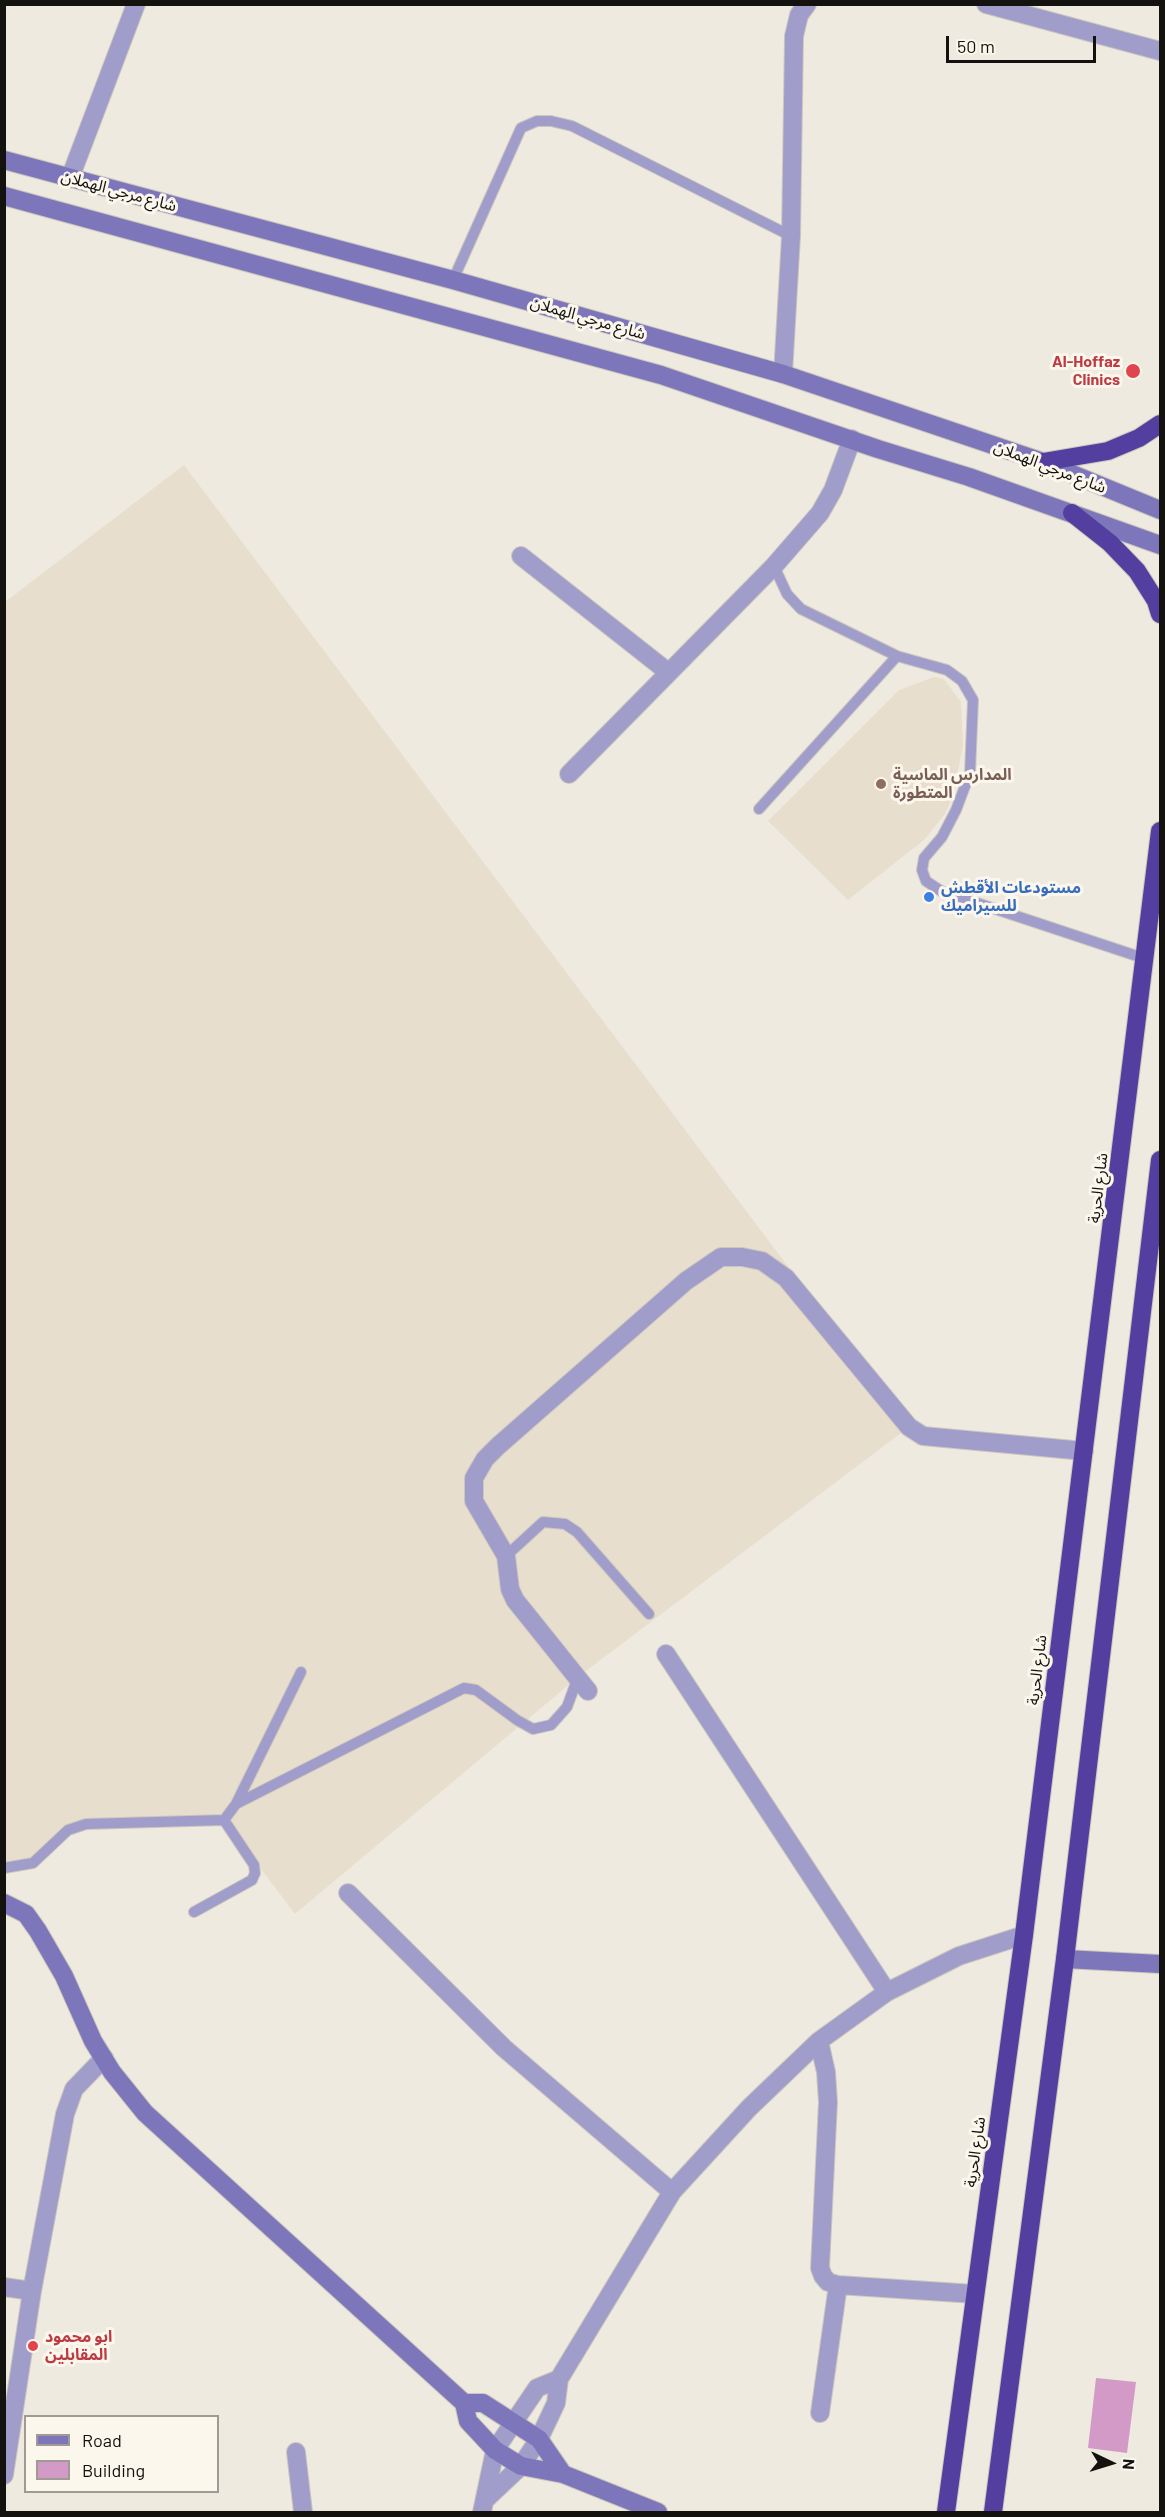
<!DOCTYPE html>
<html>
<head>
<meta charset="utf-8">
<style>
	body { margin:0 }
	#map { position:relative; width:1165px; height:2517px; overflow:hidden; background:#efeae0; font-family:Barlow,sans-serif }
	canvas { display:block }
	.frame { position:absolute; inset:0; border:6px solid #13120e; pointer-events:none }
	.legend { position:absolute; left:24px; top:2415px; width:195px; height:78px; box-sizing:border-box; background:#fcf7ed; border:2px solid #9f9b94; margin:0; padding:8px 10px; list-style:none; font-size:18px; color:#13120e }
	.legend li { display:flex; align-items:center; gap:12px; height:30px }
	.legend b { width:30px; border:2px solid #9f9b94 }
	.north { position:absolute; left:1081px; top:2433px; width:60px; height:60px; -webkit-text-stroke:4px #fcf7ed; paint-order:stroke; rotate:94deg; font-size:16px; font-weight:700; line-height:24px; text-align:center; color:#13120e }
	.north::after { content:''; display:block; margin:auto; width:21px; height:27px; background:#13120e; clip-path:polygon(50% 0,100% 100%,50% 72%,0 100%) }
	.scale { position:absolute; left:946px; top:36px; width:150px; height:27px; box-sizing:border-box; border:3px solid #13120e; border-top:0; padding-left:8px; font-size:18px; line-height:21px; white-space:nowrap; color:#13120e; -webkit-text-stroke:4px #fcf7ed; paint-order:stroke }
</style>
</head>
<body>
<div id="map">
<canvas width="1165" height="2517"></canvas>
<div class="frame"></div>
<ul class="legend">
<li><b style="height:8px;background:#7e76ba"></b>Road</li>
<li><b style="height:16px;background:#d39ac8"></b>Building</li>
</ul>
<div class="north">N</div>
<div class="scale">50 m</div>
</div>
<script>
const ctx = document.querySelector('canvas').getContext('2d');
ctx.lineJoin = 'round';
function paint(path, color) { ctx.fillStyle = color; ctx.fill(path, 'evenodd'); }
const poly = rows => new Path2D(rows.map(r => 'M' + r).join(''));
function trace(path, color, width, dash) { ctx.strokeStyle = color; ctx.lineWidth = width; ctx.lineCap = dash ? 'butt' : 'round'; ctx.setLineDash(dash || []); ctx.stroke(path); }
function drawText(font, color, halo, rows, align = 'center') {
  ctx.font = font + ' Barlow,"Noto Sans Arabic",sans-serif'; ctx.lineWidth = 6; ctx.setLineDash([]); ctx.textBaseline = 'middle'; ctx.strokeStyle = halo; ctx.fillStyle = color; for (const [text, x, y, turn = 0] of rows) {
    ctx.save(); ctx.translate(x, y); ctx.rotate((+turn || 0) * Math.PI / 180); ctx.textAlign = isNaN(turn) ? turn : align; if (halo) ctx.strokeText(text, 0, 0); ctx.fillText(text, 0, 0); ctx.restore();
  }
}
const built = poly([
	[184,465,909,1427,578,1677,295,1914,224,1820,86,1824,68,1831,33,1863,5,1871,5,602],
	[934,677,944,679,961,702,963,745,953,796,945,814,924,840,848,900,768,821,899,690]
]);
const building = poly([
	[1096,2378,1136,2382,1127,2453,1088,2448]
]);
const lane = poly([
	[453,280,521,128,537,121,551,121,572,126,791,236],
	[774,566,787,594,801,609,897,656,947,670,962,681,973,700,970,773,956,810,942,837,924,858,922,870,926,881,941,891,1146,959],
	[759,809,897,656],
	[506,1556,543,1522,565,1524,577,1532,649,1614],
	[236,1804,464,1688,476,1690,517,1720,533,1729,551,1725,567,1707,578,1677],
	[4,1868,33,1863,68,1830,86,1824,224,1820,236,1804,301,1672],
	[194,1912,252,1880,255,1873,254,1865,224,1820]
]);
const street = poly([
	[986,4,1160,51],
	[70,178,136,4],
	[783,374,791,236,794,36,799,15,807,4],
	[521,556,668,672],
	[569,774,774,566,820,513,833,490,852,439],
	[666,1654,887,1992],
	[588,1691,515,1600,510,1589,506,1556,474,1501,474,1478,485,1459,498,1446,686,1281,721,1257,742,1257,762,1261,786,1278,909,1427,923,1436,1084,1451],
	[348,1893,504,2048,672,2192],
	[819,2041,826,2072,828,2102,820,2268,823,2276,828,2282,838,2285],
	[4,2287,32,2291],
	[820,2413,838,2285,975,2294],
	[296,2452,303,2512],
	[4,2475,32,2291,65,2114,74,2089,104,2058],
	[486,2499,521,2466,539,2439,556,2403,559,2379,672,2192,749,2108,819,2041,887,1992,959,1956,1024,1935],
	[482,2512,495,2450,537,2388,559,2379]
]);
const secondary = poly([
	[4,160,453,280,783,374,1043,462,1160,510],
	[4,196,661,375,878,449,969,477,1160,545],
	[4,1903,26,1914,38,1931,64,1976,93,2041,112,2072,145,2113,464,2403,468,2421,495,2450,521,2466,563,2474,658,2512],
	[1065,1959,1160,1964],
	[464,2403,483,2403,539,2439,563,2474]
]);
const highway = poly([
	[1043,462,1108,451,1139,438,1160,424],
	[1072,513,1110,543,1137,571,1156,601,1160,614],
	[946,2512,1024,1935,1160,831],
	[993,2512,1065,1959,1160,1160]
]);
const markers = [
	[1133,371,8,"#e0444e"],
	[881,784,6,"#8d6e63"],
	[929,897,6,"#3f7fe0"],
	[33,2346,6,"#e0444e"]
];
const streetNames = [
	["شارع مرجي الهملان",119,191,15],
	["شارع مرجي الهملان",588,318,16],
	["شارع مرجي الهملان",1050,467,21],
	["شارع الحرية",1098,1188,-83],
	["شارع الحرية",1037,1670,-83],
	["شارع الحرية",975,2152,-82]
];
const healthNames = [
	["Al-Hoffaz",1120,362],
	["Clinics",1120,380],
	["ابو محمود",45,2337,"left"],
	["المقابلين",45,2355,"left"]
];
const educationNames = [
	["المدارس الماسية",893,775],
	["المتطورة",893,793]
];
const shopNames = [
	["مستودعات الأقطش",941,888],
	["للسيراميك",941,906]
];
paint(built, '#e7dece');
paint(building, '#d39ac8');
trace(lane, '#ccc7be', 12);
trace(street, '#ccc7be', 20);
trace(secondary, '#ccc7be', 20);
trace(highway, '#ccc7be', 20);
trace(lane, '#a09dcb', 10);
trace(street, '#a09dcb', 18);
trace(secondary, '#7e76ba', 18);
trace(highway, '#523f9f', 18);
for (const [x, y, r, color] of markers) { const dot = new Path2D(); dot.arc(x, y, r, 0, 2 * Math.PI); ctx.fillStyle = color; ctx.fill(dot); trace(dot, '#fcf7ed', 2); }
drawText('16px', '#13120e', '#fcf7ed', streetNames);
drawText('bold 16px', '#be3a42', '#fcf7ed', healthNames, 'right');
drawText('bold 16px', '#785e54', '#fcf7ed', educationNames, 'left');
drawText('bold 16px', '#366cbe', '#fcf7ed', shopNames, 'left');
</script>
</body>
</html>
